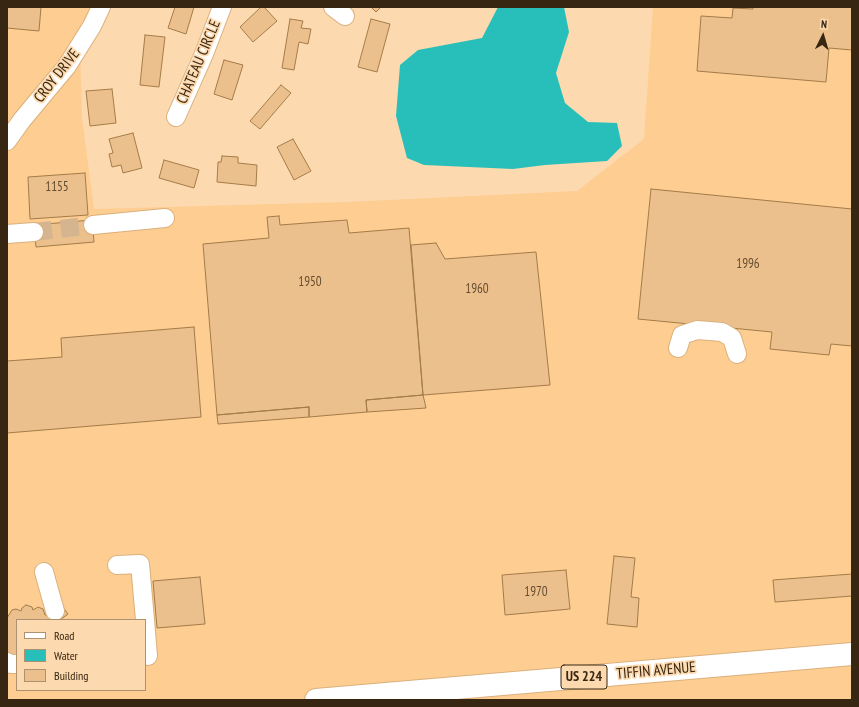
<!DOCTYPE html>
<html>
<head>
<meta charset="utf-8">
<style>
	body { margin:0 }
	#map { position:relative; width:859px; height:707px; overflow:hidden; background:#fdd9af; font-family:"PT Sans Narrow",sans-serif }
	canvas { display:block }
	.frame { position:absolute; inset:0; border:8px solid #372611; pointer-events:none }
	.legend { position:absolute; left:16px; top:619px; width:130px; height:72px; box-sizing:border-box; background:#fdd9af; border:1px solid #ae9170; margin:0; padding:5px 7px; list-style:none; font-size:12px; color:#372611 }
	.legend li { display:flex; align-items:center; gap:8px; height:20px }
	.legend b { width:20px; border:1px solid #ae9170 }
	.north { position:absolute; left:803px; top:16px; width:40px; height:40px; -webkit-text-stroke:3px #fdd9af; paint-order:stroke; rotate:5deg; font-size:11px; font-weight:700; line-height:16px; text-align:center; color:#372611 }
	.north::after { content:''; display:block; margin:auto; width:14px; height:18px; background:#372611; clip-path:polygon(50% 0,100% 100%,50% 72%,0 100%) }
</style>
</head>
<body>
<div id="map">
<canvas width="859" height="707"></canvas>
<div class="frame"></div>
<ul class="legend">
<li><b style="height:5px;background:#fff"></b>Road</li>
<li><b style="height:11px;background:#28bfba"></b>Water</li>
<li><b style="height:11px;background:#ecc08c"></b>Building</li>
</ul>
<div class="north">N</div>
</div>
<script>
const ctx = document.querySelector('canvas').getContext('2d');
ctx.lineJoin = 'round';
function paint(path, color) { ctx.fillStyle = color; ctx.fill(path, 'evenodd'); }
const poly = rows => new Path2D(rows.map(r => 'M' + r).join(''));
function trace(path, color, width, dash) { ctx.strokeStyle = color; ctx.lineWidth = width; ctx.lineCap = dash ? 'butt' : 'round'; ctx.setLineDash(dash || []); ctx.stroke(path); }
function drawText(font, color, halo, rows, align = 'center') {
  ctx.font = font + ' "PT Sans Narrow",sans-serif'; ctx.lineWidth = 3.5; ctx.setLineDash([]); ctx.textBaseline = 'middle'; ctx.strokeStyle = halo; ctx.fillStyle = color; for (const [text, x, y, turn = 0] of rows) {
    ctx.save(); ctx.translate(x, y); ctx.rotate((+turn || 0) * Math.PI / 180); ctx.textAlign = isNaN(turn) ? turn : align; if (halo) ctx.strokeText(text, 0, 0); ctx.fillText(text, 0, 0); ctx.restore();
  }
}
const built = poly([
	[7,7,101,7,80,47,82,118,94,209,347,202,577,191,644,139,653,7,852,7,852,700,7,700],
	[17,620,145,620,145,690,17,690]
]);
const water = poly([
	[498,7,564,7,569,32,556,73,565,103,588,122,617,123,622,146,607,161,545,165,513,169,424,165,407,158,396,116,400,65,418,50,482,38]
]);
const building = poly([
	[7,7,41,7,39,31,7,28,7,7],
	[175,7,194,7,186,34,168,28,175,7],
	[261,7,264,7,277,21,253,42,240,27,261,7],
	[371,7,381,7,376,12,371,7],
	[753,7,852,7,852,50,829,48,826,82,697,71,701,16,732,18,733,8,753,9,753,7],
	[290,19,303,21,301,28,311,29,308,44,299,42,294,70,282,68,290,19],
	[371,19,390,24,377,72,358,67,371,19],
	[145,35,165,37,159,87,140,85,145,35],
	[224,60,243,65,232,100,214,94,224,60],
	[281,85,291,93,260,129,250,121,281,85],
	[112,89,116,123,90,126,86,91,112,89],
	[133,133,142,168,123,173,121,165,112,167,109,154,113,153,109,139,133,133],
	[293,139,311,171,294,180,277,147,293,139],
	[222,156,238,157,238,163,257,165,256,186,217,182,218,162,221,162,222,156],
	[164,160,199,170,194,188,159,178,164,160],
	[85,173,88,215,30,219,28,177,85,173],
	[651,189,852,209,852,346,831,344,829,355,770,349,772,332,638,319,651,189],
	[279,216,280,225,347,220,349,233,409,228,423,395,366,400,367,412,309,417,309,407,217,415,203,244,269,238,267,217,279,216],
	[92,220,94,242,36,247,34,225,92,220],
	[436,243,445,259,536,252,550,385,423,395,411,245,436,243],
	[194,327,201,417,7,433,7,361,62,357,61,338,194,327],
	[423,395,426,408,367,412,366,400,423,395],
	[309,407,309,417,218,424,217,415,309,407],
	[614,556,635,558,631,597,639,598,637,627,607,624,614,556],
	[566,570,570,609,505,615,502,575,566,570],
	[852,574,852,596,775,602,773,580,852,574],
	[200,577,205,624,157,628,153,581,200,577],
	[26,605,32,607,33,610,38,607,43,609,45,615,50,615,62,606,68,614,60,620,17,620,17,661,14,659,12,654,7,653,7,618,12,610,16,609,21,611,22,608,26,605]
]);
const minorTunnel = poly([
	[34,232,93,225]
]);
const minor = poly([
	[333,7,345,16],
	[176,117,204,54,222,7],
	[7,141,22,120,67,66,92,26,101,7],
	[93,225,165,218],
	[7,234,34,232],
	[678,348,682,335,697,330,722,332,732,338,737,354],
	[117,565,140,564,145,620],
	[44,572,55,611],
	[145,620,148,656],
	[7,662,11,664,17,664]
]);
const highway = poly([
	[316,700,852,654]
]);
const numberNames = [
	["1155",57,187],
	["1996",748,264],
	["1950",310,282],
	["1960",477,289],
	["1970",536,592]
];
const shields = [
	[584,677,46]
];
const shieldNames = [
	["US 224",584,677]
];
const streetNames = [
	["CHATEAU CIRCLE",199,62,-67],
	["CROY DRIVE",57,76,-52],
	["TIFFIN AVENUE",656,671,-5]
];
paint(built, '#fecd91');
paint(water, '#28bfba');
paint(building, '#ecc08c');
trace(building, '#a47c49', 1);
trace(minorTunnel, '#d5b58f', 18, [18, 9]);
trace(minor, '#dbb07c', 20);
trace(highway, '#dbb07c', 24);
trace(minor, '#fff', 18);
trace(highway, '#fff', 22);
drawText('13px', '#644c30', null, numberNames);
for (const [x, y, w] of shields) { const box = new Path2D(); box.roundRect(x - w / 2, y - 12, w, 24, 3); ctx.fillStyle = '#fdd9af'; ctx.fill(box); trace(box, '#372611', 1); }
drawText('bold 14px', '#372611', null, shieldNames);
drawText('15px', '#372611', '#fdd9af', streetNames);
</script>
</body>
</html>
